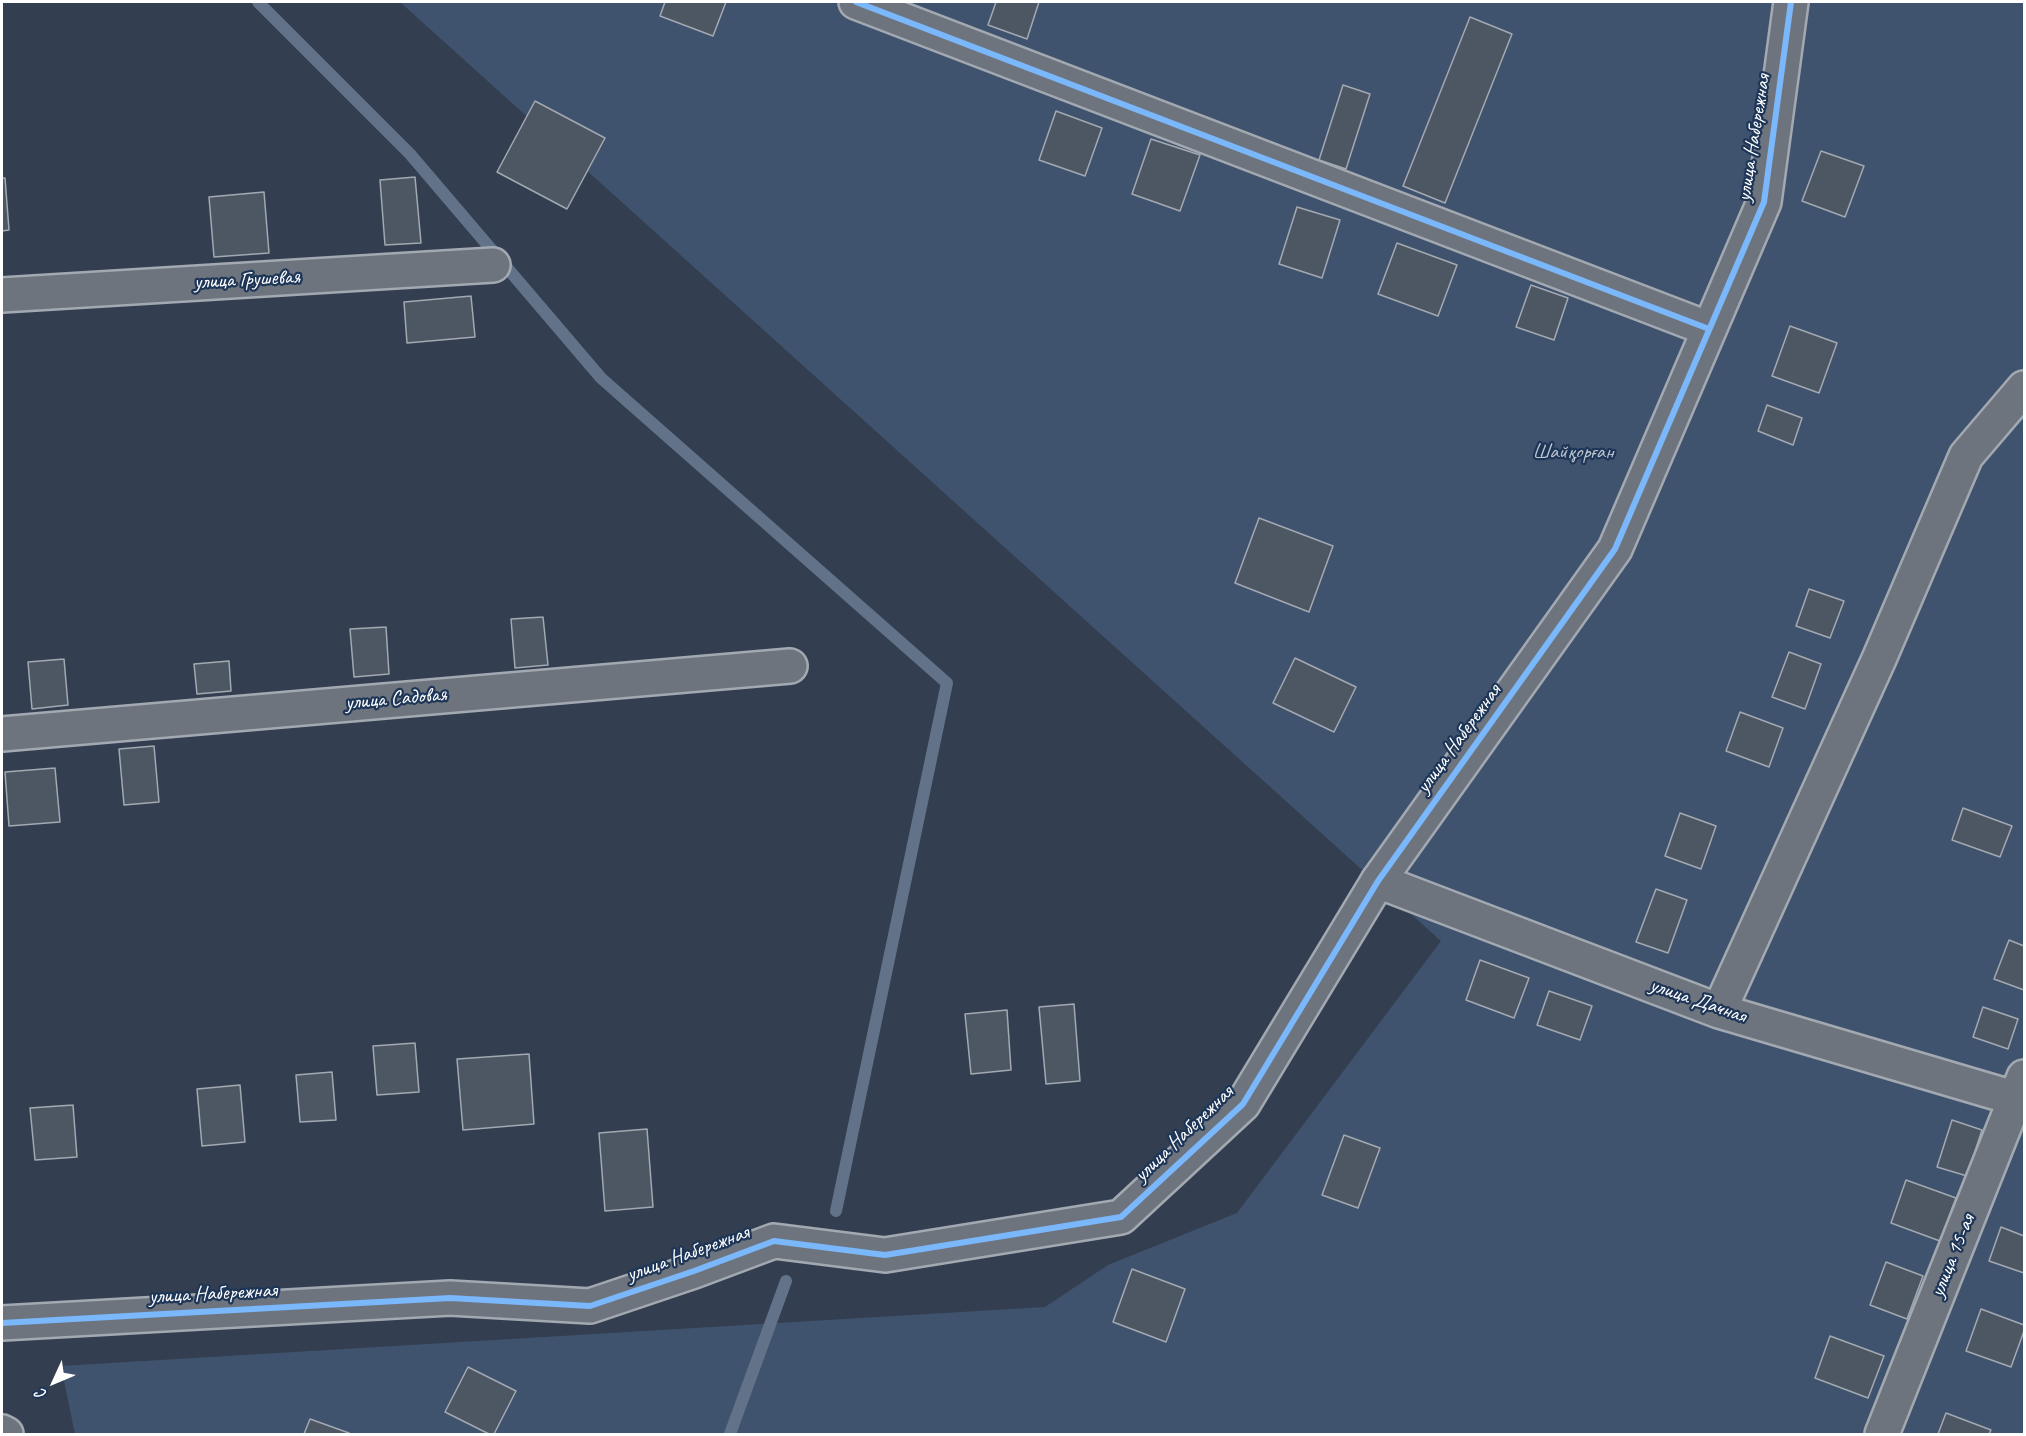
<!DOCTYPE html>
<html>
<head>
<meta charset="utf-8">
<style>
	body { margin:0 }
	#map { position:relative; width:2026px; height:1436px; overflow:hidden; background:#333f51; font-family:Caveat,sans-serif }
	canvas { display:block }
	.frame { position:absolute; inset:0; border:3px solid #fff; pointer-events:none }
	.north { position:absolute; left:24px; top:1352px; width:60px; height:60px; -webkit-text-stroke:4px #1d3557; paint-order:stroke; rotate:226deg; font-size:16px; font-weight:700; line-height:24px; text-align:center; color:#fff }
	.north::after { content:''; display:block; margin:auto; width:21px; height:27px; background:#fff; clip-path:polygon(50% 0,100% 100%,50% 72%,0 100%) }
</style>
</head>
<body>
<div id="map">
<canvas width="2026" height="1436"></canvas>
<div class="frame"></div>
<div class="north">С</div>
</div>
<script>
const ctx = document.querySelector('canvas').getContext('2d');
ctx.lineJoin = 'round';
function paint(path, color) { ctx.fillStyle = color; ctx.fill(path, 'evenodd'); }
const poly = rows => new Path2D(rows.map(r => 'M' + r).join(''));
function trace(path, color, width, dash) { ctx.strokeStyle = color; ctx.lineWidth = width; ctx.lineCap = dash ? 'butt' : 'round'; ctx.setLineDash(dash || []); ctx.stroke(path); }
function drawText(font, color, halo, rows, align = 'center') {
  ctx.font = font + ' Caveat,sans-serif'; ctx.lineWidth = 4.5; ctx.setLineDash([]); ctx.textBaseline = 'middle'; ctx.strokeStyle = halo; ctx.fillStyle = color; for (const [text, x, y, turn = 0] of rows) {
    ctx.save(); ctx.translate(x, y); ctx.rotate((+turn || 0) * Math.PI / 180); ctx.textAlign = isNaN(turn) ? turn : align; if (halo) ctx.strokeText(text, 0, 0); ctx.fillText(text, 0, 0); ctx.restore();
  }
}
const green = poly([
	[400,2,2024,2,2024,1434,75,1434,61,1366,1045,1307,1108,1265,1237,1213,1441,941]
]);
const stream = poly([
	[258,2,410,154,601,378,947,683,836,1211],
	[730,1434,786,1281]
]);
const building = poly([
	[665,2,726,2,713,36,660,16,665,2],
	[996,2,1039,2,1027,39,988,25,996,2],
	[1470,17,1512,34,1445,203,1403,186,1470,17],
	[1343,85,1370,94,1346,169,1319,160,1343,85],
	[535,101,605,138,567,209,497,172,535,101],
	[1056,111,1102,128,1085,176,1039,160,1056,111],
	[1151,139,1200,155,1180,211,1132,194,1151,139],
	[1821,151,1864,166,1845,217,1802,201,1821,151],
	[415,177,421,243,385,245,380,180,415,177],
	[2,178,5,178,9,230,2,231,2,178],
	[264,192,269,253,214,257,209,197,264,192],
	[1297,207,1340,220,1322,278,1279,264,1297,207],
	[1397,243,1457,265,1438,316,1378,294,1397,243],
	[1531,285,1568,298,1554,340,1516,327,1531,285],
	[471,296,475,337,407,343,404,302,471,296],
	[1790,326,1837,343,1819,393,1772,376,1790,326],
	[1767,405,1802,418,1793,445,1758,431,1767,405],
	[1259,518,1333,546,1309,612,1235,583,1259,518],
	[1809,589,1844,601,1830,638,1796,626,1809,589],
	[543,617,548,665,515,668,511,619,543,617],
	[386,627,389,674,354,677,350,629,386,627],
	[1789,652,1821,664,1805,709,1772,697,1789,652],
	[1295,658,1356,687,1334,732,1273,703,1295,658],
	[64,659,68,705,32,709,28,662,64,659],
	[229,661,231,691,197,694,194,664,229,661],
	[1740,712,1783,728,1769,767,1726,751,1740,712],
	[154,746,159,802,124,805,119,749,154,746],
	[55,768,60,822,9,826,5,772,55,768],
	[1963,808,2012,826,2000,857,1952,840,1963,808],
	[1680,813,1716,826,1701,869,1665,856,1680,813],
	[1656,889,1687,900,1668,953,1636,942,1656,889],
	[2009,940,2024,946,2024,990,1994,979,2009,940],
	[1480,960,1529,978,1514,1018,1466,1000,1480,960],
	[1549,991,1592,1006,1580,1040,1537,1025,1549,991],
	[1074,1004,1080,1081,1046,1084,1039,1007,1074,1004],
	[1983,1007,2018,1019,2008,1049,1973,1037,1983,1007],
	[1007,1010,1011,1070,971,1074,965,1014,1007,1010],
	[415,1043,419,1092,377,1095,373,1046,415,1043],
	[529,1054,534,1124,463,1130,457,1059,529,1054],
	[332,1072,336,1120,300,1122,296,1075,332,1072],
	[240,1085,245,1142,202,1146,197,1089,240,1085],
	[73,1105,77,1157,35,1160,30,1108,73,1105],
	[1952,1120,1982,1130,1967,1176,1937,1167,1952,1120],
	[647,1129,653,1207,605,1211,599,1133,647,1129],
	[1344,1135,1380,1148,1358,1208,1322,1195,1344,1135],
	[1906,1180,1956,1198,1940,1241,1891,1223,1906,1180],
	[2001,1227,2024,1236,2024,1273,1989,1261,2001,1227],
	[1886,1262,1923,1276,1907,1319,1870,1305,1886,1262],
	[1132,1269,1185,1289,1166,1342,1113,1322,1132,1269],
	[1981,1309,2024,1325,2024,1331,2011,1367,1966,1351,1981,1309],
	[1830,1336,1884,1356,1868,1398,1815,1378,1830,1336],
	[468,1367,516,1391,494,1434,489,1434,445,1412,468,1367],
	[1946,1413,1991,1430,1989,1434,1938,1434,1946,1413],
	[310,1419,349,1433,348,1434,304,1434,310,1419]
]);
const minor = poly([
	[856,2,1709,329],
	[2,295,493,265],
	[2,734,790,666],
	[1378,881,1719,1011,2024,1101],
	[1719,1011,1879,659,1966,456,2024,388],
	[2,1432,6,1434],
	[1882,1434,2024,1077]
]);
const tertiary = poly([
	[2,1323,450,1298,590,1306,694,1271,774,1241,885,1255,1121,1217,1243,1104,1378,881,1615,549,1764,202,1791,2]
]);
const cycleway = poly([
	[856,2,1709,329],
	[2,1323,450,1298,590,1306,694,1271,774,1241,885,1255,1121,1217,1243,1104,1378,881,1615,549,1764,202,1791,2]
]);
const streetNames = [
	["улица Набережная",1754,138,-81],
	["улица Грушевая",247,280,-3],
	["улица Садовая",396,699,-5],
	["улица Набережная",1459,739,-54],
	["улица Дачная",1698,1001,19],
	["улица Набережная",1184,1134,-44],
	["улица Набережная",688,1254,-20],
	["улица 15-ая",1953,1256,-68],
	["улица Набережная",213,1294,-3]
];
const parkNames = [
	["Шайқорған",1573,452]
];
paint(green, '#40536e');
trace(stream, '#627389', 12);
paint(building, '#4d5764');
trace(building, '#a3a9b1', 1.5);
trace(minor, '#a3a9b1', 38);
trace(tertiary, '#a3a9b1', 38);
trace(minor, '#6e747e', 33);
trace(tertiary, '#6e747e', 33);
trace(cycleway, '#7ab7fb', 6);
drawText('21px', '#fff', '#1d3557', streetNames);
drawText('21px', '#bdc4ce', '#1d3557', parkNames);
</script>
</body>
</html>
